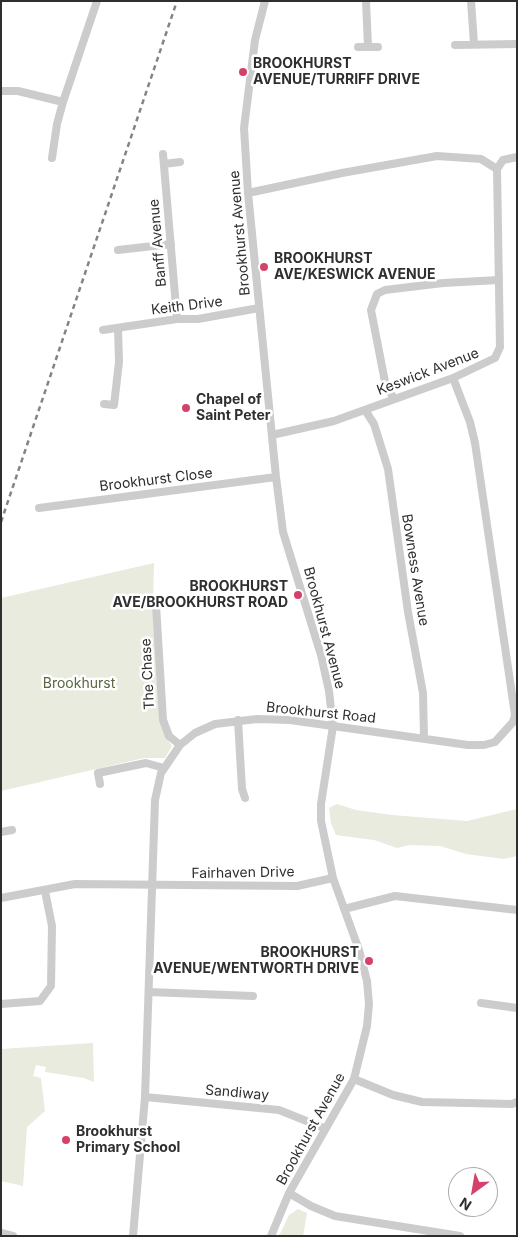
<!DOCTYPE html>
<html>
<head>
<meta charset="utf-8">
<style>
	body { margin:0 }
	#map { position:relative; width:518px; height:1237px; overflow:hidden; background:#fff; font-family:Inter,sans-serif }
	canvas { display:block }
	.frame { position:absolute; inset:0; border:2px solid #2f2f2f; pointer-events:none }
	.north { position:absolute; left:448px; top:1167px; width:50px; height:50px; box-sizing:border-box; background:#fff; border:1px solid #acacac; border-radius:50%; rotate:212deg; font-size:14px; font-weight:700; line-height:20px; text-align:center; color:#2f2f2f }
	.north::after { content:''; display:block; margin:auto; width:18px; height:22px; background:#d6416b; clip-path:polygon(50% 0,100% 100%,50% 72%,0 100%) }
</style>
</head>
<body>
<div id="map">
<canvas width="518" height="1237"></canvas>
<div class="frame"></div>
<div class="north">N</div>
</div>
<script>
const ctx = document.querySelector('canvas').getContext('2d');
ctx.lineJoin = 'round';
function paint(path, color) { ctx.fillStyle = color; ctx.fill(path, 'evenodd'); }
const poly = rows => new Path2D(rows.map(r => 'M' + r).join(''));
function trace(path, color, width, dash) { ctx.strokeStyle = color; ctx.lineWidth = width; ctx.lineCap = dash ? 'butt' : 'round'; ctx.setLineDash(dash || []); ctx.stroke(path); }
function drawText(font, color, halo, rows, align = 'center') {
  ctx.font = font + ' Inter,sans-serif'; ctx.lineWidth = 5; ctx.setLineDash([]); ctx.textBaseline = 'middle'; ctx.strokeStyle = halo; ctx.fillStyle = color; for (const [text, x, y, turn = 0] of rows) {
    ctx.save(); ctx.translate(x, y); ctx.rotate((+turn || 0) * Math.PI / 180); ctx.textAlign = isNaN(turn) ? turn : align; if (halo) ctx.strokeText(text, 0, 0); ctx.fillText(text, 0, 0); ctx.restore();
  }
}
const green = poly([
	[154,563,153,605,158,694,164,734,172,746,165,758,144,758,1,791,1,598],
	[337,804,356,810,392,815,467,821,517,809,517,856,504,859,466,854,440,846,409,845,397,848,374,840,336,835,331,823,329,808],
	[93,1043,94,1082,84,1078,45,1072,46,1067,36,1065,33,1076,41,1078,45,1111,27,1127,23,1186,1,1181,1,1049],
	[298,1209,307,1213,303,1236,279,1236,289,1215]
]);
const minor = poly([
	[265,1,255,40,244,128,248,193,276,477,283,532,321,655,329,691,333,726,321,804,321,821,333,878,359,950,367,981,369,1004,367,1026,354,1079,289,1193,271,1236],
	[366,1,368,47,378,47],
	[471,1,474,44],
	[455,45,517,44],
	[358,47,368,47],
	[1,91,18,91,63,102,97,1],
	[163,154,177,319],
	[52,158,57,124,63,102],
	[164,164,180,162],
	[497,169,503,160,517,157],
	[248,193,342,173,437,156,481,159,497,169,500,347,495,358,453,378,334,421,272,435],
	[118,250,171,244],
	[103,330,177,319,198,319,259,308],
	[394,398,386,387,371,310,377,294,385,290,443,283,499,280],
	[104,404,114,405,119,362,118,328],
	[365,410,374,424,388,469,408,612,423,693,424,738],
	[39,508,276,477],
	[166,605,156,605,163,720,169,736,180,745],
	[238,720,242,789,245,798],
	[100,784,98,773,146,763,164,768],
	[1,832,12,830],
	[1,898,75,884,297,886,333,878],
	[344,909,395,896,517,910],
	[149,992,253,996],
	[481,1003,517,1008],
	[1,1004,40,1001,51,986,52,926,45,891],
	[354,1079,393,1095,422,1102,512,1104,517,1102],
	[145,1097,279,1110,324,1128],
	[289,1193,311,1206,335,1216,460,1236],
	[1,1233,13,1236],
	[133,1236,145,1097,155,800,161,773,180,745,195,733,215,724,257,719,290,720,468,745,484,745,495,742,513,722,515,715,475,443,470,422,453,378]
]);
const rail = poly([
	[1,522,177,1]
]);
const markers = [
	[243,72,5,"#d6416b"],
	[264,267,5,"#d6416b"],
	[186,408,5,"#d6416b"],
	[298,595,5,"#d6416b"],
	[369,961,5,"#d6416b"],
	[66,1140,5,"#d6416b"]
];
const poiNames = [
	["BROOKHURST",253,64],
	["AVENUE/TURRIFF DRIVE",253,80],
	["BROOKHURST",274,259],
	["AVE/KESWICK AVENUE",274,275],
	["Chapel of",196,400],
	["Saint Peter",196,416],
	["BROOKHURST",288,587,"right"],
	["AVE/BROOKHURST ROAD",288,603,"right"],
	["BROOKHURST",359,953,"right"],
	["AVENUE/WENTWORTH DRIVE",359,969,"right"],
	["Brookhurst",76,1132],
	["Primary School",76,1148]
];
const streetNames = [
	["Brookhurst Avenue",240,233,-95],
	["Banff Avenue",158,243,-95],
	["Keith Drive",187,306,-7],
	["Keswick Avenue",428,372,-21],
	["Brookhurst Close",156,480,-7],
	["Bowness Avenue",415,570,81],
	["Brookhurst Avenue",324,628,75],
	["The Chase",148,674,-93],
	["Brookhurst Road",321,713,6],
	["Fairhaven Drive",243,873,-1],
	["Sandiway",237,1093,5],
	["Brookhurst Avenue",311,1129,-61]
];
const parkNames = [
	["Brookhurst",79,684]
];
paint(green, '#e8ebde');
trace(minor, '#ccc', 8);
trace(rail, '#848484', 2.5, [5, 4]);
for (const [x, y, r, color] of markers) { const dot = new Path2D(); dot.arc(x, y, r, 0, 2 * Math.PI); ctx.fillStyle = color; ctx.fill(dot); trace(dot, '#fff', 2); }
drawText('bold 14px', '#2f2f2f', '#fff', poiNames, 'left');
drawText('14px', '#2f2f2f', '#fff', streetNames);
drawText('14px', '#5a6740', '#fff', parkNames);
</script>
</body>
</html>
